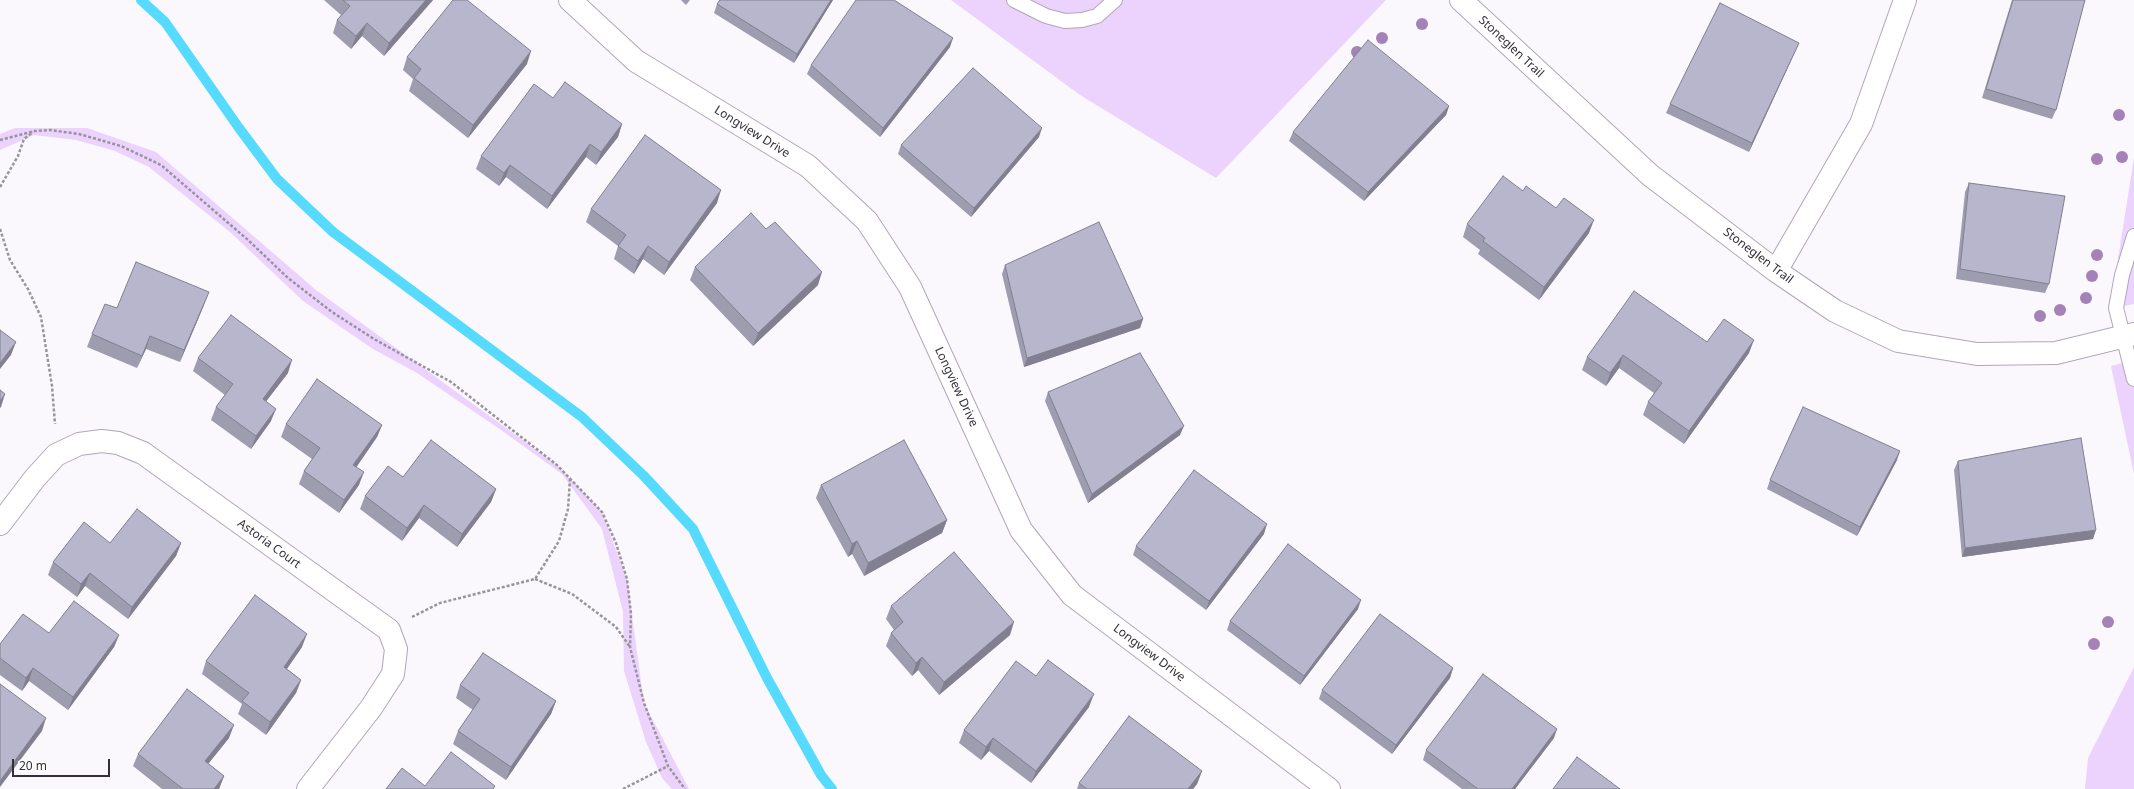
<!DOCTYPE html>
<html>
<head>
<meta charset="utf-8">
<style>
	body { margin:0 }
	#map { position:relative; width:2134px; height:789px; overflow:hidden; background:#faf8fc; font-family:"Noto Sans",sans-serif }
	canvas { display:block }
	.scale { position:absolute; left:12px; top:759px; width:98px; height:18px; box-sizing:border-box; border:2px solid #342f38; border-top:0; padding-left:5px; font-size:12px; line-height:14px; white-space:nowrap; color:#342f38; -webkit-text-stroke:3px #fff; paint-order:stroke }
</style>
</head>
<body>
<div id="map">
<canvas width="2134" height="789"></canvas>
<div class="scale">20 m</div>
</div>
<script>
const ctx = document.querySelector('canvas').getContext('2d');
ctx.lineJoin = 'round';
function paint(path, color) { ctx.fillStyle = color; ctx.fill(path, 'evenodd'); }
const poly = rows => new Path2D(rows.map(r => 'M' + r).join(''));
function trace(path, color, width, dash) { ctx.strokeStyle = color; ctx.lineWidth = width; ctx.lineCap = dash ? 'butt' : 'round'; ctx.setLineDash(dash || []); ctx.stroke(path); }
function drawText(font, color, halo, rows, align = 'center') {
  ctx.font = font + ' "Noto Sans",sans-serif'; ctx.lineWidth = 3.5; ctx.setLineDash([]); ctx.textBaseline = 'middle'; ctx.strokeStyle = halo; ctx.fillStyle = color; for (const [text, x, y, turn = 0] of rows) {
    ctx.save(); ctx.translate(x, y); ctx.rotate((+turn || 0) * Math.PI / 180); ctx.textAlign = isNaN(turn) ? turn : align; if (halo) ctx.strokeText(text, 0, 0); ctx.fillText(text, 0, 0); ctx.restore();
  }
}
const green = poly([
	[951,0,1386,0,1216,178,1080,95],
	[15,128,87,128,156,152,316,290,557,465,602,512,627,579,644,703,689,789,672,789,662,778,646,742,624,671,623,612,602,529,562,474,501,430,417,373,373,349,303,301,230,232,149,167,115,151,76,140,34,135,0,150,0,134],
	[2134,158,2134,304,2110,309],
	[2134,360,2134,474,2111,366],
	[2134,667,2134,789,2085,789,2088,758]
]);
const stream = poly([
	[141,0,165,22,239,128,277,179,333,232,582,417,644,476,693,529,767,678,821,775,832,789]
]);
const path = poly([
	[0,140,35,131,50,130,79,134,121,146,161,165,248,240,288,278,332,312,374,339,451,382,557,465,602,512,616,543,627,579,631,614,630,647,644,703,668,766,685,789],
	[0,187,18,156,24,139,33,132],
	[0,229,10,260,28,289,41,317,52,386,55,424],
	[535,579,572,594,616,627,630,647],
	[412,617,440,603,535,579,559,541,568,509,570,479],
	[623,789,668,766]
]);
const lane = poly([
	[1014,0,1046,16,1065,21,1082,20,1097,16,1115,0],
	[2134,236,2122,275,2116,308,2134,379]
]);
const street = poly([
	[570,0,636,61,808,166,867,221,910,287,1021,530,1072,595,1329,789],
	[1461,0,1650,175,1776,271,1835,311,1898,341,1977,354,2056,353,2134,334],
	[1776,271,1861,124,1905,0],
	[0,524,35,478,56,455,79,444,102,441,118,443,143,453,389,630,396,649,393,674,371,708,308,789]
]);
const trees = [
	[1422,24],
	[1382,38],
	[1357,52],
	[2119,115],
	[2122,157],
	[2097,159],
	[2097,255],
	[2092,276],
	[2086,298],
	[2060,310],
	[2040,316],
	[2108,622],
	[2094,644]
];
const wall = poly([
	[324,0,433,0,384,56,362,36,351,49,333,33,337,20,341,15],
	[681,0,690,0,686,5],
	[720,0,833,0,794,63,714,13,717,4],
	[2012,0,2085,0,2056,110,2052,119,1982,98],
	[1799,43,1795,52,1749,152,1666,113,1670,104],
	[950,47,880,137,807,74,811,65],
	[407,57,527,64,468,138,409,91,413,79,403,70],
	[553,98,622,124,618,137,596,165,586,157,547,209,506,177,499,186,476,169,481,156],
	[1449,106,1446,115,1364,201,1289,141,1293,132],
	[1039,137,971,217,898,154,901,145],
	[1969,183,2049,284,2045,293,1956,279,1965,192],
	[1523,191,1589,233,1539,300,1478,254,1480,250,1463,237,1467,224],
	[717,203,664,275,643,259,634,274,614,259,618,246,586,222,591,209],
	[1005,265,1143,319,1140,328,1024,367,1002,274],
	[695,267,818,285,753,346,690,280],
	[204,305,180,362,146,349,137,368,87,347,92,334,117,308],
	[1707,342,1749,353,1684,444,1643,415,1648,402,1654,393,1619,368,1606,386,1582,370,1587,357],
	[198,358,288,373,266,401,271,421,251,449,211,420,216,407,225,395,193,371],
	[1048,392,1180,435,1088,503,1045,401],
	[286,424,382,425,377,437,356,467,359,485,339,513,299,484,304,471,312,459,281,437],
	[1897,460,1857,536,1767,489,1770,480],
	[1958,461,2093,539,1962,557,1954,470],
	[403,477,496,489,491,502,457,547,419,518,402,541,360,509,365,496],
	[821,485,947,520,942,533,864,576,852,554,848,557,816,498],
	[1264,534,1206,610,1133,555,1136,546],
	[110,543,181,543,176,556,128,619,85,586,77,597,48,575,53,562],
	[891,606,1010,635,939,695,918,670,912,676,886,646,891,633,894,630,886,619],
	[1358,609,1300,685,1227,630,1230,621],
	[49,633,119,635,114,647,68,710,29,681,22,691,0,675,0,644],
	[302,647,287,669,301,680,296,693,266,735,238,714,242,704,202,674,206,661],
	[1453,668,1450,678,1392,754,1319,699,1322,690],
	[1036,676,1089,707,1031,783,989,751,981,760,959,743,964,730],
	[460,685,556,701,551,714,506,780,453,744,458,731,473,710,456,698],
	[229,738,208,764,224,776,219,789,162,789,133,766,138,754],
	[1554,738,1515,789,1462,789,1423,760,1426,750],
	[1202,771,1197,784,1193,789,1077,789,1079,783]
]);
const shadedWall = poly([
	[426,0,433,0,384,56,389,43],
	[831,0,833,0,794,63,797,54],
	[367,23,362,36,351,49,356,36],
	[953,38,950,47,880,137,883,128],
	[1799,43,1795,52,1749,152,1752,143],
	[531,51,527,64,468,138,473,125],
	[1449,106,1446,115,1364,201,1368,192],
	[622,124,618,137,596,165,601,152],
	[1042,128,1039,137,971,217,974,208],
	[590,144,586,157,547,209,552,196],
	[510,165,506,177,499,186,504,173],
	[721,190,717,203,664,275,669,262],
	[1594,220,1589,233,1539,300,1544,287],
	[648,246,643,259,634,274,638,261],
	[822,272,818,285,753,346,758,333],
	[209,292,204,305,180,362,184,350],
	[1143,319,1140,328,1024,367,1027,358],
	[150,336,146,349,137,368,142,356],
	[1754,340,1749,353,1684,444,1689,431],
	[16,342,11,355,0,369,0,363],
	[1623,355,1619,368,1606,386,1610,373],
	[292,360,288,373,258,412,263,399],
	[5,394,1,407,0,408,0,401],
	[276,409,271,421,251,449,256,436],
	[382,425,377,437,349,478,353,465],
	[1184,426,1180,435,1088,503,1092,494],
	[1900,451,1897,460,1857,536,1860,527],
	[364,472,359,485,339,513,344,500],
	[496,489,491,502,457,547,462,534],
	[424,505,419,518,402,541,407,528],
	[947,520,942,533,864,576,868,563],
	[1267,524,1264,534,1206,610,1209,601],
	[2096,530,2093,539,1962,557,1965,548],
	[857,541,852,554,848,557,852,544],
	[181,543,176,556,128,619,132,607],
	[90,573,85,586,77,597,81,584],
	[1361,600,1358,609,1300,685,1304,676],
	[1014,622,1010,635,939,695,944,682],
	[307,634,302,647,279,680,284,667],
	[119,635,114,647,68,710,73,697],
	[922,657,918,670,912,676,916,663],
	[33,668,29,681,22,691,26,678],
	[1453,668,1450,678,1392,754,1396,745],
	[301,680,296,693,266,735,270,722],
	[1094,694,1089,707,1031,783,1036,771],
	[556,701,551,714,506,780,511,767],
	[46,718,42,731,0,787,0,781],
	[234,725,229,738,200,774,205,761],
	[1557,729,1554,738,1515,789,1512,789],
	[993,738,989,751,981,760,986,747],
	[1202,771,1197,784,1193,789,1188,789],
	[224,776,219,789,214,789]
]);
const building = poly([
	[343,0,426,0,389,43,367,23,356,36,337,20,350,6,343,0],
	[453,0,467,0,531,51,473,125,414,78,421,69,407,57,453,0],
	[720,0,831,0,797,54,717,4,720,0],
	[856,0,894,0,953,38,883,128,811,65,856,0],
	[2013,0,2085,0,2056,110,1986,89,2013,0],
	[1720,3,1799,43,1752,143,1670,104,1720,3],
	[1368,40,1449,106,1368,192,1293,132,1368,40],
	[973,68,1042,128,974,208,901,145,973,68],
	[565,82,622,124,601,152,590,144,552,196,510,165,504,173,481,156,534,84,553,98,565,82],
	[645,135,721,190,669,262,648,246,638,261,618,246,626,235,591,209,645,135],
	[1503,176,1523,191,1526,186,1556,208,1564,198,1594,220,1544,287,1483,241,1485,238,1467,224,1503,176],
	[1969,183,2065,196,2049,284,1960,269,1969,183],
	[751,213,766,229,775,222,822,272,758,333,695,267,751,213],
	[1099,222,1143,319,1027,358,1005,265,1099,222],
	[136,262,209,292,184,350,150,336,142,356,92,334,105,304,117,308,136,262],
	[1634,291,1707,342,1724,319,1754,340,1689,431,1648,402,1662,383,1623,355,1610,373,1587,357,1634,291],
	[231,315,292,360,263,399,276,409,256,436,216,407,233,384,198,358,231,315],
	[0,330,16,342,0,363,0,330],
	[1140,353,1184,426,1092,494,1048,392,1140,353],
	[317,379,382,425,353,465,364,472,344,500,304,471,320,448,286,424,317,379],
	[0,390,5,394,0,401,0,390],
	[1803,407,1900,451,1860,527,1770,480,1803,407],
	[2081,438,2096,530,1965,548,1958,461,2081,438],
	[431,440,496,489,462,534,424,505,407,528,365,496,388,466,403,477,431,440],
	[904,440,947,520,868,563,857,541,852,544,821,485,904,440],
	[1194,470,1267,524,1209,601,1136,546,1194,470],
	[137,509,181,543,132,607,90,573,81,584,53,562,84,522,110,543,137,509],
	[1288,544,1361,600,1304,676,1230,621,1288,544],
	[954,552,1014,622,944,682,922,657,916,663,891,633,903,622,891,606,954,552],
	[255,595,307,634,284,667,301,680,270,722,242,701,249,693,206,661,255,595],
	[74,601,119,635,73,697,33,668,26,678,0,658,0,644,23,614,49,633,74,601],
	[1380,614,1453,668,1396,745,1322,690,1380,614],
	[483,653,556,701,511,767,458,731,480,699,460,685,483,653],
	[1048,660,1094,694,1036,771,993,738,986,747,964,730,1016,661,1036,676,1048,660],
	[1483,674,1557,729,1512,789,1478,789,1426,750,1483,674],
	[0,684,46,718,0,781,0,684],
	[187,689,234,725,205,761,224,776,214,789,183,789,138,754,187,689],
	[1129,716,1202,771,1188,789,1087,789,1079,783,1129,716],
	[451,752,495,786,493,789,386,789,402,768,425,786,451,752],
	[1577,757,1620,789,1553,789,1577,757]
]);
const streetNames = [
	["Stoneglen Trail",1511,47,43],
	["Longview Drive",752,132,32],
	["Stoneglen Trail",1758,256,37],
	["Longview Drive",956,387,65],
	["Astoria Court",269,544,36],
	["Longview Drive",1149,653,37]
];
paint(green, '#ecd3fd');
trace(stream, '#56dafd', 10);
trace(lane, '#b2a6bb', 16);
trace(street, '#b2a6bb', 24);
trace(path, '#98949b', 2.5, [3, 2]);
trace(lane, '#fff', 14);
trace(street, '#fff', 22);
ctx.fillStyle = '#a482b7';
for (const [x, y] of trees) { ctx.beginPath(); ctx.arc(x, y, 6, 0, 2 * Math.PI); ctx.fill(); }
paint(wall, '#9e9db0');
paint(shadedWall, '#817f90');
paint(building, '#b8b6cd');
trace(building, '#817f90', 1);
drawText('12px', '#342f38', '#fff', streetNames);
</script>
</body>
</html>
